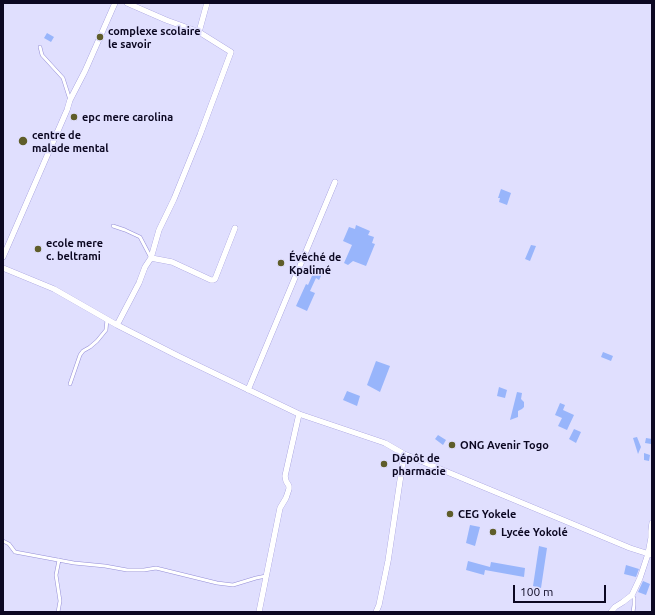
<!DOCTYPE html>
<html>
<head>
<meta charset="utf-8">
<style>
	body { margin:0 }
	#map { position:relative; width:655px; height:615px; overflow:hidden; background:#e0dffe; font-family:Ubuntu,sans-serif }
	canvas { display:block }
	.frame { position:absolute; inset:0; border:4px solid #0c0822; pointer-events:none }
	.scale { position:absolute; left:513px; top:585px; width:93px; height:18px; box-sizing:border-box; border:2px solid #0c0822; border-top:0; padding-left:5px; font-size:12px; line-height:14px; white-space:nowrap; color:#0c0822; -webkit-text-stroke:3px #e0dffe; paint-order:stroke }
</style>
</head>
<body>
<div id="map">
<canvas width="655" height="615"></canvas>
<div class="frame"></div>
<div class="scale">100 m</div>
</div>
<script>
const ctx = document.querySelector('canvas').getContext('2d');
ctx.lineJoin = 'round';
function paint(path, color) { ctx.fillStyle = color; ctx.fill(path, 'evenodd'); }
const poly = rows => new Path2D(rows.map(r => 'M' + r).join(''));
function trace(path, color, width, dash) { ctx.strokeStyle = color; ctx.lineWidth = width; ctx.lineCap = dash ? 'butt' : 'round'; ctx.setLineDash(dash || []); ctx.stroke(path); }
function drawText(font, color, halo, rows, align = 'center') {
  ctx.font = font + ' Ubuntu,sans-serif'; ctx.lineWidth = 3.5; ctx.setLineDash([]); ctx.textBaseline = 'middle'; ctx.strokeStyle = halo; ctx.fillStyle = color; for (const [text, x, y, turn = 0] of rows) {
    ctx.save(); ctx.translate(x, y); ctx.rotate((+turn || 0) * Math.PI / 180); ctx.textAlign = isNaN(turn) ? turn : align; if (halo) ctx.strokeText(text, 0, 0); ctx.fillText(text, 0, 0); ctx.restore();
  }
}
const building = poly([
	[47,33,54,37,51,42,44,38],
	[501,189,511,193,507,205,499,202,500,198,498,198],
	[356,225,370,231,368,235,374,237,372,243,375,244,366,266,353,261,348,265,344,263,352,245,343,241,349,227,355,229],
	[531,245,536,246,530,261,525,259],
	[315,269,323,272,319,280,316,278,310,291,315,293,307,311,296,306,306,284,308,285],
	[603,352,613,356,611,361,601,357],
	[376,361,390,366,380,392,367,385],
	[499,387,507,390,505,398,497,396],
	[347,391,360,396,357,406,343,400],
	[517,392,522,393,521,399,524,402,524,407,522,409,518,411,518,417,510,420],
	[560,403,565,405,563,410,574,415,567,430,558,426,562,418,555,415],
	[574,429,581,432,576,443,569,439],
	[438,435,446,440,443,445,435,439],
	[637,437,641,447,638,454,633,438],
	[646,438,652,439,651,444,645,443],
	[644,453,650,455,649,461,644,460],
	[470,525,480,527,475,546,466,543],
	[539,546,547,548,541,588,533,586],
	[468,561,490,567,491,562,525,568,524,577,485,570,484,575,466,570],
	[626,565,639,569,636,577,624,574],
	[643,581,650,584,646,595,638,592]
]);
const service = poly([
	[40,47,42,55,63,78,70,100],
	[113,226,125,230,140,237,151,258],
	[70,384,80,355,83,351,90,347,97,341,106,330,107,319],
	[3,541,9,544,15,552,74,563,105,566,127,570,144,570,156,568,217,583,233,585,256,578,266,576],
	[632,595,634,598,634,605,633,612],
	[58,612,60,601,56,575,59,560]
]);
const minor = poly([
	[199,32,207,3],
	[3,257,67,110,70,100,85,71,115,3],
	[151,258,172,262,211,280,213,280,215,279,235,228],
	[3,268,54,289,117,325,178,356,299,414,385,443,404,454,563,520,630,548,652,555],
	[117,325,139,283,145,267,151,258,159,230,174,199,200,135,231,52,199,32,166,20,127,3],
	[248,390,335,182],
	[259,612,280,508,286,498,289,489,289,486,286,481,285,476,299,414],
	[376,612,379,605,388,561,404,454],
	[611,612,615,607,623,602,632,595,640,578,648,554,651,538,651,531,652,523]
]);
const markers = [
	[100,37,4,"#5f5d2a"],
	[74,117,4,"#5f5d2a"],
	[23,141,5,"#5f5d2a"],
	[38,249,4,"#5f5d2a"],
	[281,263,4,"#5f5d2a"],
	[452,445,4,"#5f5d2a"],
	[384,464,4,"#5f5d2a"],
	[450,514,4,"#5f5d2a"],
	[493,532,4,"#5f5d2a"]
];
const poiNames = [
	["complexe scolaire",108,31],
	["le savoir",108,44],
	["epc mere carolina",82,117],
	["centre de",32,135],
	["malade mental",32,148],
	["ecole mere",46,243],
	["c. beltrami",46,256],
	["Évêché de",289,257],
	["Kpalimé",289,270],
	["ONG Avenir Togo",460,445],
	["Dépôt de",392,458],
	["pharmacie",392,471],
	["CEG Yokele",458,514],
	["Lycée Yokolé",501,532]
];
paint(building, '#98b5fb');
trace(service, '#958fd7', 4);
trace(minor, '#958fd7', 6);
trace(service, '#fff', 3);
trace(minor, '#fff', 5.5);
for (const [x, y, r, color] of markers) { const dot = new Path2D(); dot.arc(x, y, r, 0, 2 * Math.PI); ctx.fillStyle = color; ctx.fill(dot); trace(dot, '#e0dffe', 1.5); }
drawText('bold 11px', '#0c0822', '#e0dffe', poiNames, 'left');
</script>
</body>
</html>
